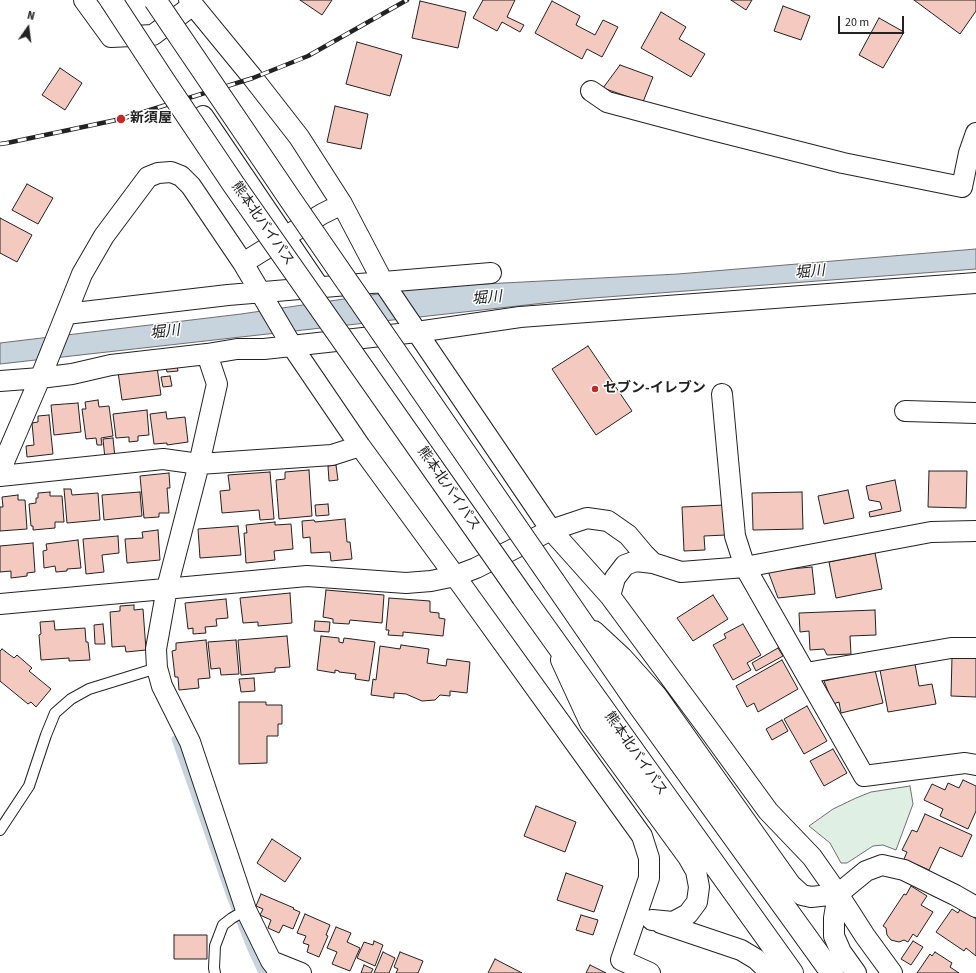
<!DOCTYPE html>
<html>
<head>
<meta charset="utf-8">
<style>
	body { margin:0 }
	#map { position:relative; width:976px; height:973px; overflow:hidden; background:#fff; font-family:"Source Sans 3",sans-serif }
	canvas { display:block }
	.north { position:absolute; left:8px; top:8px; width:40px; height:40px; -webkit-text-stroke:3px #fff; paint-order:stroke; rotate:14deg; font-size:11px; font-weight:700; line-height:16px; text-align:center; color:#222 }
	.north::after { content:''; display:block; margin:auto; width:14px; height:18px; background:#222; clip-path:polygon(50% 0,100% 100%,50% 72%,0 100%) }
	.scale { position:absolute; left:838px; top:16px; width:66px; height:18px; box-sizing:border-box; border:2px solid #222; border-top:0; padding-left:5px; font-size:12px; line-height:14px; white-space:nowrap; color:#222; -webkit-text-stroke:3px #fff; paint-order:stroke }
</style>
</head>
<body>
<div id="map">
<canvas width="976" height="973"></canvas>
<div class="north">N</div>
<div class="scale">20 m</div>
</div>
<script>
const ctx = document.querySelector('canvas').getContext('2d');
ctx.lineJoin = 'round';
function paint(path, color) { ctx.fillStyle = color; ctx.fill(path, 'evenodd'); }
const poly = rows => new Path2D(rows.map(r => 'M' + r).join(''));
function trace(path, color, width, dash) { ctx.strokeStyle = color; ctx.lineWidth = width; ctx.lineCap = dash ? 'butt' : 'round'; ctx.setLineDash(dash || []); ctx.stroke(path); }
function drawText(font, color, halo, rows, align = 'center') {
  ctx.font = font + ' "Source Sans 3","Noto Sans JP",sans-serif'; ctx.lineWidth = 3; ctx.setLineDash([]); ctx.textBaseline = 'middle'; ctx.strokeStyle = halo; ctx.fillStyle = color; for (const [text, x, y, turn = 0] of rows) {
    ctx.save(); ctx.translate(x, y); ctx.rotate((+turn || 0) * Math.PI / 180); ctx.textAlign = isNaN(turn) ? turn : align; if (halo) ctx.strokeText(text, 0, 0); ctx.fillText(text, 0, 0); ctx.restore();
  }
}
const green = poly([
	[910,786,913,804,896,850,883,845,873,846,847,863,841,863,830,843,809,826,833,809,856,798,871,792,910,786]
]);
const water = poly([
	[976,249,976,269,580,299,0,364,0,343,241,314,426,287,678,274,976,249]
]);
const stream = poly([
	[175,739,231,899,250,947,262,973]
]);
const building = poly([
	[300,0,332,0,322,15,300,0],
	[483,0,515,0,507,17,524,25,520,32,502,22,497,31,473,18,483,0],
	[731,0,752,0,746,10,731,0],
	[914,0,976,0,976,11,960,34,914,0],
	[420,1,466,12,458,48,412,38,420,1],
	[552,1,580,16,576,25,595,35,603,20,618,27,602,57,587,49,582,59,535,33,552,1],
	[783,6,810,16,801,40,774,31,783,6],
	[661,12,686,27,679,39,705,54,691,77,641,48,661,12],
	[879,18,904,32,883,68,859,55,879,18],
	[357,42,402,55,390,96,346,84,357,42],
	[620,65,653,77,643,102,603,88,620,65],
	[60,68,82,83,65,110,42,95,60,68],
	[335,106,368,114,361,149,327,142,335,106],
	[27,184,53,198,38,224,12,210,27,184],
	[0,218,32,235,17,262,0,253,0,218],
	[588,346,632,411,596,435,552,369,588,346],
	[177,366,178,371,167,372,166,367,177,366],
	[157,367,161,395,122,400,118,372,157,367],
	[170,376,172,386,163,387,161,377,170,376],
	[98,400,99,407,109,406,113,436,101,438,102,445,97,445,96,438,86,439,82,409,86,409,85,402,98,400],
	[78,403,81,432,54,435,51,405,78,403],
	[147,410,149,435,138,436,138,441,129,442,129,437,116,438,113,414,147,410],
	[166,412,167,419,185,417,188,442,167,445,167,443,154,444,150,414,166,412],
	[49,415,53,454,27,457,26,446,34,445,32,423,38,422,38,416,49,415],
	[113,438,115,458,105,459,103,439,113,438],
	[336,465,338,480,329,481,328,466,336,465],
	[309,470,312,516,279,519,276,480,285,479,285,472,309,470],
	[929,471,967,471,966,508,928,507,929,471],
	[270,472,274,519,260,520,259,510,222,513,220,491,230,490,228,475,270,472],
	[169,473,170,488,167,488,169,513,159,513,159,517,144,518,140,476,169,473],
	[895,480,901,511,870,517,869,512,882,509,880,502,869,500,866,486,895,480],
	[64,489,71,489,72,495,98,493,100,520,67,523,64,489],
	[848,490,854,518,824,524,818,496,848,490],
	[50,492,50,496,62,496,64,522,55,522,55,528,33,530,33,526,31,526,29,504,36,503,36,498,38,498,38,493,50,492],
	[140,492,142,516,104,520,102,495,140,492],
	[802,492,803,529,753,530,752,493,802,492],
	[18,495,18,500,25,500,27,529,0,531,0,507,3,507,2,497,18,495],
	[328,504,329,515,316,516,315,505,328,504],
	[725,505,726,535,704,536,705,550,684,551,682,507,725,505],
	[345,519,347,542,350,542,352,559,331,561,330,552,311,553,310,537,303,538,302,521,314,520,315,522,345,519],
	[275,522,275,525,291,524,293,549,274,551,275,560,246,563,244,533,247,533,246,525,275,522],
	[238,526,241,555,200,558,198,529,238,526],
	[158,530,160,560,127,563,125,539,143,538,142,532,158,530],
	[118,536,119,553,102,555,104,572,86,574,83,539,118,536],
	[78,540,81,568,67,569,67,571,56,572,55,566,44,568,43,551,47,550,46,544,78,540],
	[33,543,35,572,27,573,27,576,11,578,11,571,0,572,0,546,33,543],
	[875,553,882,589,836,598,829,562,875,553],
	[812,567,815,594,778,598,768,571,812,567],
	[326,590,384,595,382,623,350,620,349,624,333,623,333,619,323,617,326,590],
	[290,593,292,623,258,626,258,622,243,623,240,598,290,593],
	[713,595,728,619,693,641,677,618,713,595],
	[389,598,430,601,430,612,439,613,439,618,445,619,443,636,403,632,403,636,388,635,389,630,386,630,389,598],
	[226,599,228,618,216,619,217,626,205,627,206,633,193,634,193,628,188,629,185,603,226,599],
	[134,605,134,610,143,609,146,650,126,652,125,646,112,647,110,612,120,611,120,606,134,605],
	[875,610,876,635,850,636,851,654,827,655,824,649,810,650,809,631,800,632,799,613,875,610],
	[54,621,55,630,85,628,86,642,88,642,90,660,69,661,69,658,41,660,39,635,41,634,40,622,54,621],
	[315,621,330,622,329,632,314,631,315,621],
	[103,624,105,644,95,644,94,625,103,624],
	[743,624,761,655,747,663,751,670,733,680,713,645,726,638,724,634,743,624],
	[287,636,290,667,275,668,275,672,241,675,238,640,287,636],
	[321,636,339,638,339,642,343,643,344,638,375,642,369,681,355,679,356,674,339,672,339,671,335,670,335,673,317,670,321,636],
	[206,640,210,678,198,679,199,688,179,690,178,677,175,677,172,651,176,650,176,643,206,640],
	[236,640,239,674,221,675,220,668,211,669,208,642,236,640],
	[401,645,429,649,427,663,446,666,447,659,470,662,467,693,450,691,450,696,440,695,435,700,422,701,406,694,394,693,394,698,371,695,373,679,376,680,380,646,400,649,401,645],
	[778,648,783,656,756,671,752,663,778,648],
	[2,649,14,658,17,655,32,668,29,671,51,689,36,707,31,702,28,704,0,681,0,651,2,649],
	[952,657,976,658,976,697,951,696,952,657],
	[782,660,798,689,758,712,754,703,747,707,736,686,782,660],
	[915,664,919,686,932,684,936,704,888,712,880,670,915,664],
	[875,670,883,703,841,713,839,702,833,704,824,681,875,670],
	[254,678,255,691,241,692,239,679,254,678],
	[239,702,266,702,266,705,282,705,282,724,278,724,278,736,267,736,267,763,239,764,239,702],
	[807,706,827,741,804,754,784,719,807,706],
	[782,720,788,731,772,740,766,729,782,720],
	[833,749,847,773,824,786,810,761,833,749],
	[963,780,976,786,976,811,968,829,940,816,943,809,924,800,932,784,945,790,948,783,959,788,963,780],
	[536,806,576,822,565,852,524,836,536,806],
	[925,814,972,835,962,857,940,847,929,870,904,859,907,852,902,850,912,830,917,832,925,814],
	[272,839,301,858,285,882,257,863,272,839],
	[566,873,603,886,594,912,557,900,566,873],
	[911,886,927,896,921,905,933,912,917,937,913,934,908,942,904,940,899,942,891,940,887,935,886,928,883,926,904,894,906,895,911,886],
	[261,894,294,908,293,909,300,912,293,929,283,925,279,933,268,928,271,920,260,915,263,909,256,906,261,894],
	[961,908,976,919,976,956,966,948,964,951,936,932,952,909,958,913,961,908],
	[305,914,330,925,326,935,328,936,319,957,307,952,309,945,303,943,306,936,297,933,305,914],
	[581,915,598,920,593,935,576,930,581,915],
	[336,927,351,933,347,942,360,948,350,971,332,964,337,952,327,948,336,927],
	[174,935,207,935,207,959,174,959,174,935],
	[374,941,383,945,375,966,357,958,364,942,373,945,374,941],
	[913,941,923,947,911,965,901,959,913,941],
	[383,952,395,958,389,973,374,973,383,952],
	[400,952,423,961,418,973,396,973,398,969,394,967,400,952],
	[935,952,952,963,950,967,959,973,917,973,930,954,932,956,935,952],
	[495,959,522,973,488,973,495,959],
	[364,965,373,969,371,973,361,973,364,965],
	[590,965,606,973,586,973,590,965]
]);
const lane = poly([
	[0,830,29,786,46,735,55,713,71,699,89,689,157,668],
	[215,973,214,968,215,946,223,925,232,918,246,910]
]);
const street = poly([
	[84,0,111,37,153,35,193,5],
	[189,0,253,78,299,137,342,204,383,282,551,530,610,596,712,734,768,811,812,857,838,894,834,918,834,936,841,952,856,973],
	[591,91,607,102,701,127,843,163,962,187,969,153,976,133],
	[203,116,319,287],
	[243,263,322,214,342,204],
	[66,314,228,295,491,273],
	[207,354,237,349,264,349,417,332,520,317,976,283],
	[0,381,40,378,72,374,111,365,207,354,217,384,199,464,167,588,156,649,157,668,162,686,190,742,246,910,271,961,280,973],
	[722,394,735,536,745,567,864,776,965,763,976,765],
	[905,411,976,413],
	[0,471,44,369,82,274,104,236,148,177,158,173,171,172,181,176,191,186,243,263,292,346,360,446,455,576,642,836,649,858,649,878,621,960,650,973],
	[0,476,163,459,199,464,332,455,360,446],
	[610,596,615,578,625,565,636,561,653,563,681,572,745,567,931,532,976,531],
	[0,604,307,576,406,583,431,581,455,576,476,568,551,530,587,518,608,521,628,535,644,554,653,563],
	[594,631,622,657,657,696,791,885,802,895,811,897,838,894],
	[561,660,590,723,688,857,696,871,699,887,697,902,688,914,673,922,652,920],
	[806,673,951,648,976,648],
	[661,923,741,950,756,959,771,973],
	[271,961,301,973],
	[892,973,865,936,838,894,866,871,882,865,904,870,955,895,976,907]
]);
const highway = poly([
	[554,582,638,704,832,973],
	[523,597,792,973]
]);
const rail = poly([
	[0,144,7,143,121,119,253,78,308,56,407,0]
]);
const highwayBridge = poly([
	[111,0,164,81,234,185,523,597],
	[155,0,267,165,290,199,554,582]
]);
const markers = [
	[121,119,5,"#c62828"],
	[595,389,4,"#c62828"]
];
const poiNames = [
	["新須屋",130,119],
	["セブン-イレブン",603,389]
];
const streetNames = [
	["熊本北バイパス",262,224,55],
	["熊本北バイパス",448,489,55],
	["熊本北バイパス",635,754,55]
];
const waterNames = [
	["堀川",810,273,-5],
	["堀川",487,299,-5],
	["堀川",165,333,-6]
];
paint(green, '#e0efe3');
trace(green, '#6f6f6f', 1);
paint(water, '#c7d3dd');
trace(water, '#6f6f6f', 1);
trace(stream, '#c7d3dd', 7);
paint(building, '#f3c9c0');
trace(building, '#222', 1);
trace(lane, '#222', 12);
trace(street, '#222', 22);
trace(highway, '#222', 24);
trace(lane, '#fff', 10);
trace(street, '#fff', 20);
trace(highway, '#fff', 22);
trace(rail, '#222', 4.5);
trace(rail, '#fff', 3, [9]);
trace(highwayBridge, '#222', 24, []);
trace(highwayBridge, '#fff', 22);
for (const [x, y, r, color] of markers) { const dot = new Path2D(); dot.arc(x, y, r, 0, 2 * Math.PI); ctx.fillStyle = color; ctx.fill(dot); trace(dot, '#fff', 1.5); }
drawText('bold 14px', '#222', '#fff', poiNames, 'left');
drawText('14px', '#222', '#fff', streetNames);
drawText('italic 15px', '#222', '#fff', waterNames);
</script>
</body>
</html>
